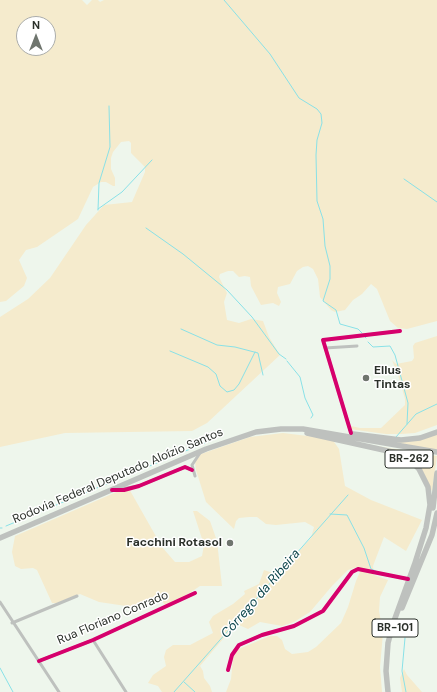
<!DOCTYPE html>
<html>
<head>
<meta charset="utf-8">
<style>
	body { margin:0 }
	#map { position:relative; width:437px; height:692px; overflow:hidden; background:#eef6ec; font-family:"DM Sans",sans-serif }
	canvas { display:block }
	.north { position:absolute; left:16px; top:16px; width:40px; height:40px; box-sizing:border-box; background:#fff; border:1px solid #aaacaa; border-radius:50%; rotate:0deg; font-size:11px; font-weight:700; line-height:16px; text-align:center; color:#2b302a }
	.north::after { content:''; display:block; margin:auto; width:14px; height:18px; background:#6f756e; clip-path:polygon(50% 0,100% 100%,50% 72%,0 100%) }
</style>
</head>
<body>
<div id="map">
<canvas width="437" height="692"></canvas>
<div class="north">N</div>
</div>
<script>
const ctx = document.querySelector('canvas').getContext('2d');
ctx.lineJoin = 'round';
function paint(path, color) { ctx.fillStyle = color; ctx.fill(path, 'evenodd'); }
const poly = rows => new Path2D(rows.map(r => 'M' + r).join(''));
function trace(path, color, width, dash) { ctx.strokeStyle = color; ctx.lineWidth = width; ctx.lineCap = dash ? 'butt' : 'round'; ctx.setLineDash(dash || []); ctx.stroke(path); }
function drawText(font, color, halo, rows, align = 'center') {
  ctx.font = font + ' "DM Sans",sans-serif'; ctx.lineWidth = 3; ctx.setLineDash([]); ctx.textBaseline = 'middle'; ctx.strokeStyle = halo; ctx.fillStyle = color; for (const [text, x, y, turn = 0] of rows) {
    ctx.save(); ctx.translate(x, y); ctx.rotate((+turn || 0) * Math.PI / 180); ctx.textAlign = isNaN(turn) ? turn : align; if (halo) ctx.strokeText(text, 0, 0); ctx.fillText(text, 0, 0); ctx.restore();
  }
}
const green = poly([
	[0,0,82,0,87,5,92,0,98,0,100,2,104,0,437,0,437,321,407,329,398,328,390,321,377,289,371,284,362,294,353,300,345,310,335,312,331,310,320,297,318,279,313,269,308,266,303,267,297,271,290,284,278,287,277,293,281,302,279,306,273,303,261,305,251,286,250,277,245,276,239,277,233,271,228,271,220,274,219,277,227,293,224,302,227,320,239,323,251,319,263,321,269,337,280,355,207,423,192,431,65,433,0,447,0,317,28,299,50,278,86,225,104,205,132,202,145,172,145,167,131,153,131,143,129,141,121,142,113,152,111,158,111,169,115,178,115,186,113,186,106,182,101,182,93,187,78,219,37,247,26,250,19,260,27,278,24,286,6,301,0,302],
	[24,24,48,24,48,48,24,48],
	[437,336,437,425,415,433,401,434,386,434,349,429,349,423,351,426,360,428,381,428,405,405,405,399,399,378,392,360,396,364,412,361,414,358,413,346,415,343],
	[283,433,332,439,339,449,345,486,371,500,422,520,406,551,384,537,373,566,374,575,388,580,380,597,379,611,383,633,380,667,382,692,226,692,231,679,233,659,236,651,241,648,270,636,277,636,282,640,285,649,292,654,308,652,316,647,341,623,348,607,356,581,360,572,357,567,348,570,332,586,310,612,294,622,282,626,260,622,248,629,239,625,234,626,200,666,203,671,204,678,210,686,212,692,162,692,158,686,148,683,153,675,166,666,164,657,166,650,173,645,190,645,213,633,209,622,213,616,233,604,245,594,244,591,259,584,264,570,273,573,274,578,311,538,314,527,305,522,276,525,266,524,257,517,249,517,239,518,236,521,234,529,206,502,196,470,195,462,201,454,250,437],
	[437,433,437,450,359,436,388,441],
	[359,443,437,456,432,491,411,459],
	[128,487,162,547,175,562,189,562,202,556,204,545,193,511,197,511,210,521,217,541,222,586,200,586,167,608,160,598,145,605,126,606,99,602,80,594,57,603,52,603,37,570,33,568,21,569,15,566,12,552,15,536],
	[404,669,407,675,422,692,402,692,400,678]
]);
const stream = poly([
	[224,0,270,54,299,98,317,109,321,114,322,123,317,140,316,155,317,201,323,219,325,246,330,266,330,279,323,301,336,310,340,324,358,329,362,333],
	[404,179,437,202],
	[98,209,122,192,152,160],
	[98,210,99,183,110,147,109,106],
	[146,228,183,254,227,290,252,317,279,354,286,359],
	[181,329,217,345,235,347,258,353,263,375],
	[365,337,366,338],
	[368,342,373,347,390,346,395,355,408,403,407,424],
	[170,351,208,367,216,374,220,386,227,392,234,390,239,384,255,352],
	[287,361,300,377,305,398,313,415,311,418],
	[396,437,416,414,437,404],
	[330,514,347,515,364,548,371,569,376,571],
	[6,526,207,442,218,434],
	[0,528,2,528],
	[405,638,402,671,406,692],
	[0,668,13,692],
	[184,682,195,692],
	[174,692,348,495]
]);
const street = poly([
	[325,348,357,346],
	[351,433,323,340,400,331],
	[195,476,192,465,200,453],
	[114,490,139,486,185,467,192,470],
	[0,602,59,692],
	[12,623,77,596],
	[93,640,126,692],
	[39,661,93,640,195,593],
	[228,670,232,655,239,645,262,635,294,626,323,611,352,572,358,569,408,579]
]);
const highway = poly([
	[307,433,397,453,408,458,419,469,428,487,430,505,426,528,414,566],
	[353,434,401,440,420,438,437,432],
	[433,508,437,473],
	[0,538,206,449,256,432,281,429,303,429,437,452],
	[402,608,432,535,437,513],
	[388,692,386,671,388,643,394,621,415,563]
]);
const cycleway = poly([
	[351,433,323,340,400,331],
	[112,490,124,490,139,486,185,467,192,470],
	[39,661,93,640,195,593],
	[228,670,232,655,239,645,262,635,294,626,323,611,352,572,358,569,408,579]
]);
const markers = [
	[366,378,4,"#6f756e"],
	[230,543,4,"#6f756e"]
];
const shields = [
	[409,459,48],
	[395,628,46]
];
const shieldNames = [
	["BR-262",409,459],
	["BR-101",395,628]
];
const poiNames = [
	["Ellus",374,371],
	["Tintas",374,385],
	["Facchini Rotasol",222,543,"right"]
];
const streetNames = [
	["Rodovia Federal Deputado Aloízio Santos",118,476,-23],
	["Rua Floriano Conrado",113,618,-23]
];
const waterNames = [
	["Córrego da Ribeira",261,594,-49]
];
paint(green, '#f5ebcd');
trace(stream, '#89e1e7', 1);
trace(street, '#bec1be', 3);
trace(highway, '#bec1be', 5.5);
trace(cycleway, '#d6006c', 4);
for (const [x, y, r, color] of markers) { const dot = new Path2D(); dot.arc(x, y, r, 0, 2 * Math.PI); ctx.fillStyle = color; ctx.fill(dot); trace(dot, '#fff', 1.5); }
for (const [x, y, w] of shields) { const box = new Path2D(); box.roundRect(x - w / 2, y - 9, w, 18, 3); ctx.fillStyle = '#fff'; ctx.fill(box); trace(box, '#2b302a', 1); }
drawText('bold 11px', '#2b302a', null, shieldNames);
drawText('bold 12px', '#2b302a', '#fff', poiNames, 'left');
drawText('12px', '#2b302a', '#fff', streetNames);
drawText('italic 13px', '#0e464c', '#fff', waterNames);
</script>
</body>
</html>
